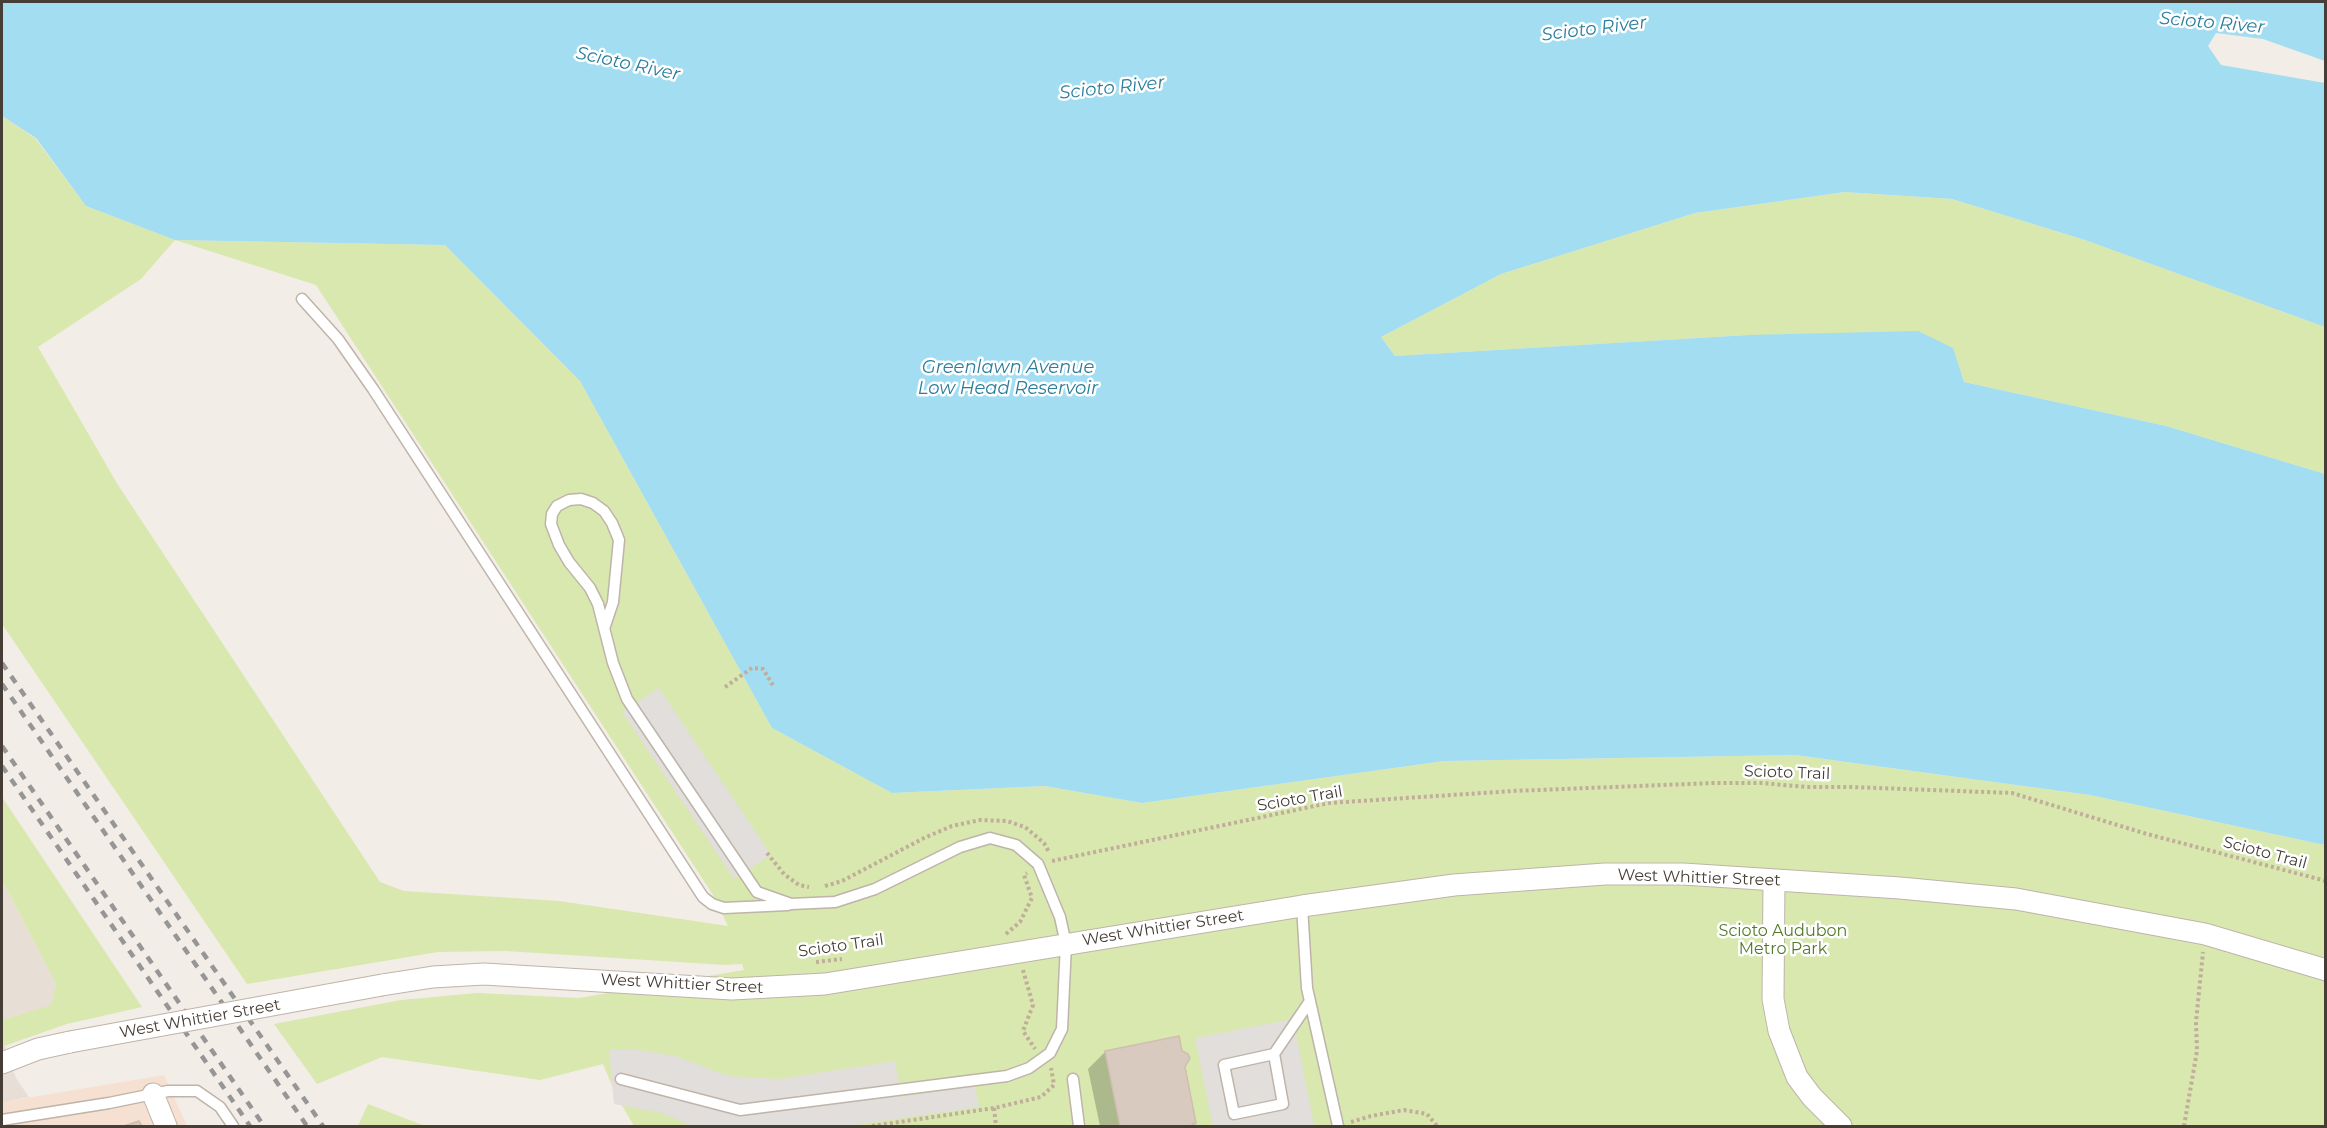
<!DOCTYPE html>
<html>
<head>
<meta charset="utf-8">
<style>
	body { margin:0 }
	#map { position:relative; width:2327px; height:1128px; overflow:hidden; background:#f3ede7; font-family:Montserrat,sans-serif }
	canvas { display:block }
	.frame { position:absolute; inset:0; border:3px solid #463d36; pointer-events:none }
</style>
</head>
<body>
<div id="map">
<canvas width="2327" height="1128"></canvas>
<div class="frame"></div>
</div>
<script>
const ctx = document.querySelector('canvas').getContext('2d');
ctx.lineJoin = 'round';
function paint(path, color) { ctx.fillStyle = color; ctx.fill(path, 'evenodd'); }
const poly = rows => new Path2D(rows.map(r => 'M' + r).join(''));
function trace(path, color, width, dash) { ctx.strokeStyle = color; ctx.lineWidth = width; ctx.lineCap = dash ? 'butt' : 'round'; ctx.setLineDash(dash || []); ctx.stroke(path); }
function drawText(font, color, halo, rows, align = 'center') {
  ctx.font = font + ' Montserrat,sans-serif'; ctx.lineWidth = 5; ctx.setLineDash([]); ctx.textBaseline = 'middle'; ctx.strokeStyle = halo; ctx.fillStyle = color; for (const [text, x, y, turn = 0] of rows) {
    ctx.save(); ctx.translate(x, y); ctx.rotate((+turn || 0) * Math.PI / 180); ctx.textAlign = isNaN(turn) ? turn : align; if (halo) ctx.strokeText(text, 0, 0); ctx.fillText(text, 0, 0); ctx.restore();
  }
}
const residential = poly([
	[2,880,56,984,52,1005,2,1020],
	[2,1038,16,1078,29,1097,2,1102]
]);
const commercial = poly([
	[164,1075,187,1126,2,1126,2,1102]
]);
const green = poly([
	[2,116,35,138,86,206,175,240,445,245,580,381,772,728,892,793,1045,786,1142,803,1444,761,1795,755,2090,795,2325,845,2325,1126,634,1126,616,1095,603,1064,540,1080,382,1057,317,1084,274,1024,401,1000,477,993,579,998,744,970,742,964,725,965,506,951,438,952,247,984,2,624],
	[175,240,316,285,713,895,728,926,559,901,404,891,380,882,118,485,38,347,141,279],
	[1845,192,1952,199,2085,240,2325,327,2325,474,2166,426,1964,382,1952,348,1749,335,1395,356,1381,337,1501,274,1695,213],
	[2,797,142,1007,67,1024,4,1046,2,1038,2,1020,51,1005,56,984,2,880],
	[368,1104,425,1126,358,1126]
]);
const parking = poly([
	[659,688,771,855,734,879,622,712],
	[1293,1019,1314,1125,1213,1126,1195,1038],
	[609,1049,639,1050,675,1056,728,1076,779,1079,895,1061,901,1097,975,1086,979,1107,848,1126,692,1126,662,1113,614,1104]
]);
const water = poly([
	[2,2,2325,2,2325,61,2263,39,2216,33,2208,46,2221,65,2325,83,2325,327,2085,240,1952,199,1845,192,1695,213,1501,274,1381,337,1395,356,1749,335,1918,331,1953,348,1964,382,2166,426,2325,474,2325,845,2090,795,1795,755,1444,761,1142,803,1045,786,892,793,772,728,580,381,445,245,175,240,86,206,36,138,2,116]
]);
const shadow = poly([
	[1105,1052,1184,1066,1195,1122,1191,1126,1193,1126,1100,1126,1088,1069]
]);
const building = poly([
	[1179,1036,1182,1051,1188,1054,1190,1058,1185,1067,1196,1123,1192,1124,1197,1126,1120,1126,1105,1051,1179,1036],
	[139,1121,142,1126,124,1126,139,1121]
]);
const path = poly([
	[725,687,752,668,763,669,774,687],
	[767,853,784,874,799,885,809,887],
	[1052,861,1329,803,1513,791,1713,783,1762,783,1806,787,1851,787,2012,793,2147,834,2326,881],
	[825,886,842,881,924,838,952,826,980,820,1007,821,1025,827,1044,843,1049,852],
	[1006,934,1020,922,1032,898,1024,875,1027,873],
	[816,962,842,959],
	[1023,970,1033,1005,1023,1031,1035,1049],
	[994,1108,996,1126],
	[1351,1122,1371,1116,1404,1110,1427,1114,1437,1126],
	[872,1126,994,1108,1041,1097,1054,1085,1051,1068],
	[2184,1126,2197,1051,2196,1022,2203,952]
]);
const service = poly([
	[302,299,338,339,373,389,703,897,712,904,724,908,788,905],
	[605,626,613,602,619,540,612,523,604,511,593,503,581,499,569,500,557,506,552,514,551,524,559,545,569,562,590,588,598,604,613,663,627,699,757,892,791,904,835,902,875,889,960,847,990,838,1016,845,1038,864,1060,917,1066,944,1062,1029,1050,1053,1029,1068,1007,1076,740,1110,621,1079],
	[1302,906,1307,988,1338,1126],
	[1274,1054,1283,1104,1234,1114,1224,1065,1274,1054,1310,1001],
	[1073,1079,1079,1126],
	[2,1120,109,1103,168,1091,197,1091,220,1107,233,1126]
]);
const minor = poly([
	[1774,880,1773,999,1779,1031,1797,1077,1812,1097,1841,1126],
	[382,985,433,977,484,974,732,989,825,984,1302,906,1454,885,1605,874,1683,874,1900,888,2016,899,2205,934,2326,970],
	[2,1063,38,1049,70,1042],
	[153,1094,166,1126]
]);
const rail = poly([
	[2,663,323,1126],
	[2,684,307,1126],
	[2,746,264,1126],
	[2,766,250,1126]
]);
const minorBridge = poly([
	[70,1042,382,985]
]);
const streetNames = [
	["Scioto Trail",1787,773,2],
	["Scioto Trail",1300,799,-10],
	["Scioto Trail",2265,853,15],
	["West Whittier Street",1699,878,2],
	["West Whittier Street",1163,928,-9],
	["Scioto Trail",841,946,-8],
	["West Whittier Street",682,984,3],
	["West Whittier Street",200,1019,-10]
];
const parkNames = [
	["Scioto Audubon",1783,931],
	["Metro Park",1783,949]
];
const waterNames = [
	["Scioto River",2212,23,5],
	["Scioto River",1594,29,-7],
	["Scioto River",628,64,12],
	["Scioto River",1112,88,-6],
	["Greenlawn Avenue",1008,368],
	["Low Head Reservoir",1008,389]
];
paint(residential, '#e7ded5');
paint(commercial, '#f5e0d1');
paint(green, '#d8e8af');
paint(parking, '#e1dedc');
paint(water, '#a2ddf1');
paint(shadow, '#0003');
paint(building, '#d8cabf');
trace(building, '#d0beaf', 1.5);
trace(service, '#bfb4a9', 13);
trace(minor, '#bfb4a9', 23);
trace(path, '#c1ad9a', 4, [3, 3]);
trace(service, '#fff', 10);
trace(minor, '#fff', 21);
trace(rail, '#969696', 4.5, [8, 8]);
trace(minorBridge, '#bfb4a9', 23, []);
trace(minorBridge, '#fff', 21);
drawText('16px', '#463d36', '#fff', streetNames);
drawText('16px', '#547928', '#fff', parkNames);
drawText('italic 18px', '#2a7d9b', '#fff', waterNames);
</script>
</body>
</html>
